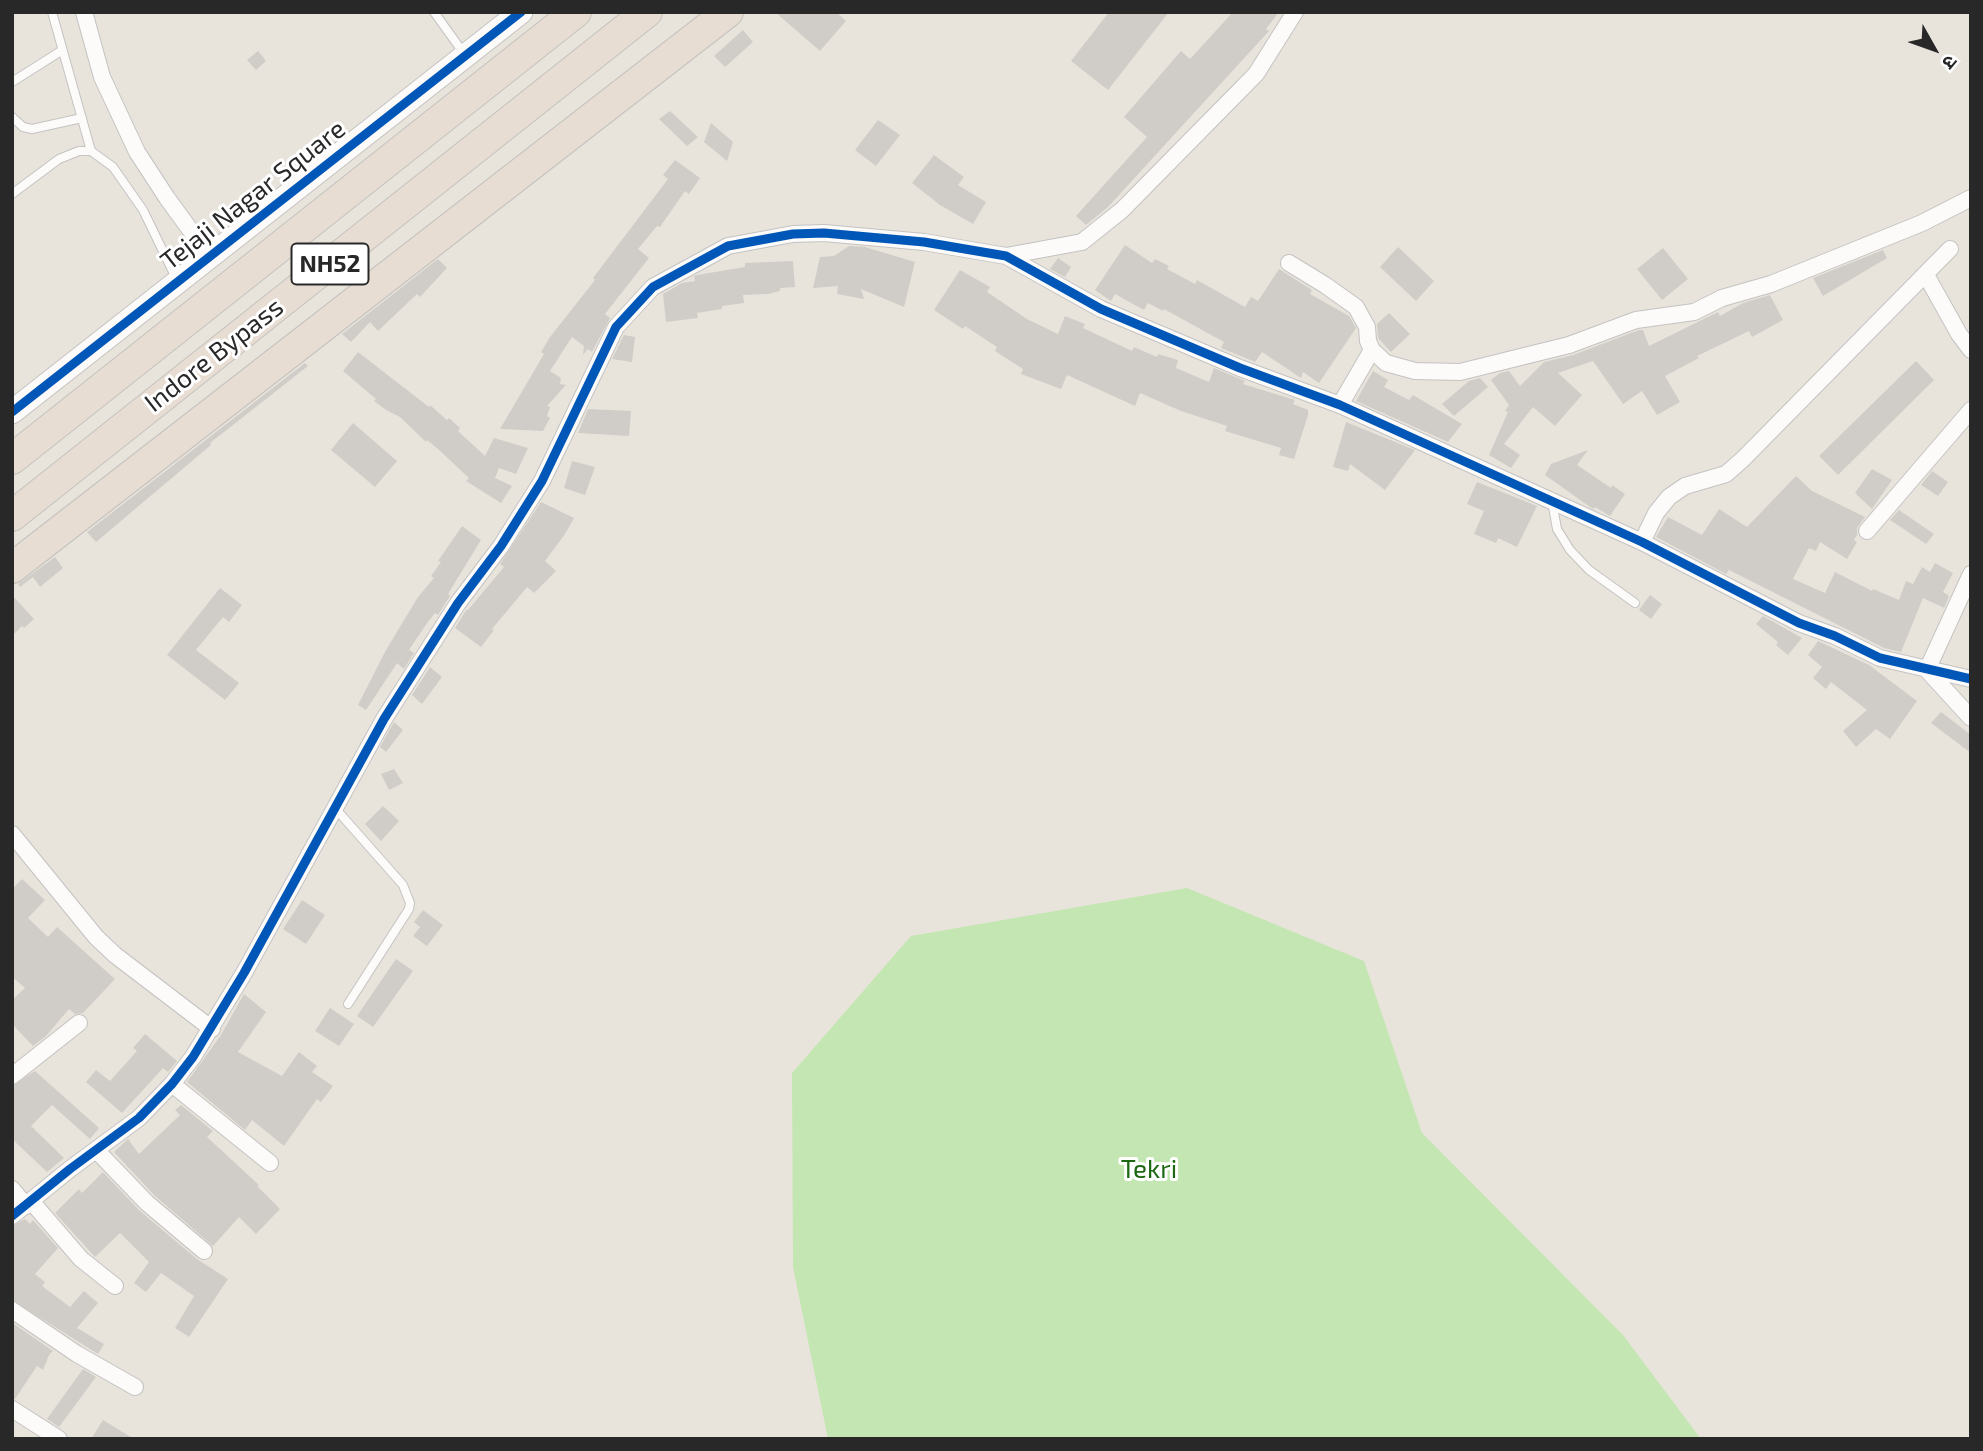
<!DOCTYPE html>
<html>
<head>
<meta charset="utf-8">
<style>
	body { margin:0 }
	#map { position:relative; width:1983px; height:1451px; overflow:hidden; background:#e8e4dc; font-family:"Exo 2","Noto Sans Devanagari",sans-serif }
	canvas { display:block }
	.frame { position:absolute; inset:0; border:14px solid #282828; pointer-events:none }
	.north { position:absolute; left:1899px; top:14px; width:70px; height:70px; -webkit-text-stroke:5px #fff; paint-order:stroke; rotate:130deg; font-size:19px; font-weight:700; line-height:28px; text-align:center; color:#282828 }
	.north::after { content:''; display:block; margin:auto; width:24px; height:32px; background:#282828; clip-path:polygon(50% 0,100% 100%,50% 72%,0 100%) }
</style>
</head>
<body>
<div id="map">
<canvas width="1983" height="1451"></canvas>
<div class="frame"></div>
<div class="north">उ</div>
</div>
<script>
const ctx = document.querySelector('canvas').getContext('2d');
ctx.lineJoin = 'round';
function paint(path, color) { ctx.fillStyle = color; ctx.fill(path, 'evenodd'); }
const poly = rows => new Path2D(rows.map(r => 'M' + r).join(''));
function trace(path, color, width, dash) { ctx.strokeStyle = color; ctx.lineWidth = width; ctx.lineCap = dash ? 'butt' : 'round'; ctx.setLineDash(dash || []); ctx.stroke(path); }
function drawText(font, color, halo, rows, align = 'center') {
  ctx.font = font + ' "Exo 2",sans-serif'; ctx.lineWidth = 6; ctx.setLineDash([]); ctx.textBaseline = 'middle'; ctx.strokeStyle = halo; ctx.fillStyle = color; for (const [text, x, y, turn = 0] of rows) {
    ctx.save(); ctx.translate(x, y); ctx.rotate((+turn || 0) * Math.PI / 180); ctx.textAlign = isNaN(turn) ? turn : align; if (halo) ctx.strokeText(text, 0, 0); ctx.fillText(text, 0, 0); ctx.restore();
  }
}
const green = poly([
	[1187,888,1364,961,1422,1133,1623,1335,1701,1439,828,1439,793,1267,792,1073,911,936]
]);
const building = poly([
	[775,12,836,12,846,21,820,51],
	[1109,12,1169,12,1108,90,1071,61],
	[1233,12,1279,12,1266,29,1269,31,1108,207,1086,225,1076,216,1147,137,1124,117,1181,51,1190,59],
	[743,30,753,42,725,67,714,56],
	[258,51,266,61,256,70,247,60],
	[670,111,698,137,687,146,659,119],
	[878,120,900,135,876,166,855,150],
	[711,123,733,142,727,161,704,142],
	[934,155,964,177,958,185,986,202,973,224,940,205,912,183],
	[675,160,700,178,689,194,685,191,660,227,657,226,638,249,649,258,605,314,610,318,592,352,588,349,583,355,584,346,572,337,559,357,550,371,561,378,560,384,566,385,547,406,550,407,547,416,550,418,543,431,500,429,544,354,541,352,550,337,595,280,593,278,668,179,663,175],
	[1125,245,1152,263,1155,259,1169,266,1167,269,1195,284,1197,280,1245,307,1251,297,1258,301,1279,269,1312,290,1310,294,1349,316,1356,328,1319,383,1303,372,1301,378,1262,352,1255,362,1221,348,1224,342,1164,309,1163,311,1148,303,1144,310,1115,294,1111,301,1095,290],
	[849,246,865,247,915,262,904,307,861,289,864,299,837,294,838,286,813,288,820,257,834,256],
	[1398,247,1434,281,1416,301,1380,267],
	[1663,248,1688,279,1662,300,1637,269],
	[1883,250,1887,258,1823,296,1813,278],
	[1058,258,1071,267,1065,277,1050,269],
	[438,259,447,268,420,297,417,294,378,331,370,322,351,342,342,334],
	[793,261,795,287,780,288,780,291,768,294,743,295,744,303,722,306,722,309,697,313,698,318,666,322,663,294,682,283,695,281,694,276,697,275,745,267,745,263],
	[960,270,990,287,987,292,1027,319,1058,334,1065,316,1085,324,1083,328,1132,351,1134,347,1157,357,1158,354,1178,360,1176,368,1209,382,1214,368,1245,381,1243,384,1295,400,1293,404,1308,410,1308,415,1294,459,1279,455,1281,448,1225,431,1227,426,1181,411,1140,393,1135,406,1067,375,1061,389,1021,374,1023,369,995,351,997,347,965,326,963,329,934,310],
	[1770,295,1783,320,1752,337,1749,331,1697,356,1699,358,1665,376,1680,402,1657,415,1642,391,1623,404,1593,361,1558,373,1582,395,1555,426,1533,407,1504,444,1520,455,1511,468,1489,455,1508,412,1505,411,1509,405,1491,380,1500,373,1509,371,1520,386,1544,362,1573,355,1639,330,1643,330,1649,346,1718,312,1720,316,1743,303],
	[1389,313,1410,334,1391,352,1378,338,1377,324],
	[624,335,635,337,632,362,612,359],
	[358,352,429,407,430,405,447,420,449,418,460,428,458,431,485,456,494,438,528,448,516,474,499,468,495,478,512,486,501,503,466,481,469,478,438,449,427,440,426,442,400,417,386,410,374,401,376,399,343,371],
	[1916,361,1934,380,1838,475,1819,456],
	[305,363,308,366,210,443,211,445,96,542,87,532],
	[1373,371,1388,380,1384,387,1409,400,1413,395,1462,424,1448,442,1356,401],
	[1480,378,1488,387,1454,416,1442,404,1469,381],
	[588,409,631,411,629,436,578,433],
	[1346,422,1415,450,1385,490,1350,464,1348,471,1333,467],
	[353,423,397,461,375,487,331,450],
	[1588,450,1577,465,1611,488,1612,485,1625,494,1610,516,1595,507,1594,509,1590,507,1545,475,1551,464],
	[572,461,595,467,585,495,564,488],
	[1872,469,1892,480,1872,509,1855,493],
	[1932,471,1948,482,1938,496,1921,485],
	[1796,476,1812,491,1865,517,1857,528,1857,535,1854,540,1857,542,1847,559,1820,542,1816,551,1809,548,1793,579,1825,593,1835,572,1872,591,1873,589,1899,600,1906,581,1913,584,1922,567,1930,572,1935,563,1953,573,1943,592,1949,596,1944,608,1923,598,1901,652,1884,648,1729,570,1726,574,1656,537,1668,517,1702,535,1719,509,1747,527],
	[1477,482,1537,506,1517,547,1498,538,1496,543,1474,534,1484,511,1467,504],
	[541,502,574,518,565,534,545,561,556,571,534,593,527,587,492,629,494,630,481,647,455,628,467,609,468,610,504,567,500,564],
	[1899,510,1934,534,1926,544,1890,520],
	[462,526,481,540,448,594,450,596,438,615,435,613,425,626,409,650,414,653,404,669,397,663,366,710,358,705,386,650,418,597,434,578,431,576,441,562,438,561],
	[55,557,63,568,40,587,33,577,20,587,18,584],
	[220,588,242,605,229,622,223,617,196,650,239,683,225,700,167,655],
	[12,595,34,619,24,628,22,626,12,636],
	[1650,595,1662,604,1651,619,1639,610],
	[1763,616,1802,638,1788,655,1776,645,1778,642,1756,624],
	[1818,641,1869,665,1917,701,1890,739,1876,729,1856,747,1843,731,1867,710,1831,682,1826,689,1813,678,1822,667,1808,655],
	[430,667,442,677,422,704,412,695],
	[1941,712,1971,735,1971,753,1931,723],
	[394,722,403,730,386,752,380,747],
	[394,769,403,783,389,790,381,774],
	[383,806,399,821,381,841,365,824],
	[22,879,45,900,28,918,48,937,57,927,115,979,83,1013,75,1014,69,1009,46,1036,33,1046,12,1024,12,1000,25,988,12,977,12,889],
	[302,900,325,915,306,944,283,929],
	[423,910,443,925,427,946,413,936,420,927,414,922],
	[396,959,413,971,373,1027,357,1016],
	[244,994,266,1012,238,1052,282,1076,299,1052,317,1066,312,1072,333,1086,321,1102,317,1099,284,1146,252,1120,245,1130,187,1082,221,1035],
	[330,1008,354,1024,339,1046,315,1031],
	[145,1034,177,1061,168,1072,163,1068,122,1113,86,1082,96,1070,110,1081,137,1051,133,1048],
	[35,1071,99,1128,90,1139,52,1105,31,1126,64,1158,47,1172,12,1139,12,1086],
	[181,1105,213,1131,207,1137,259,1185,257,1186,280,1209,256,1234,239,1217,213,1246,154,1195,114,1152,128,1139,139,1154,180,1115,175,1110],
	[103,1172,140,1211,197,1259,228,1279,189,1337,175,1328,194,1296,161,1273,146,1292,134,1283,149,1262,120,1233,95,1257,55,1213,79,1189,82,1193],
	[25,1219,30,1224,33,1220,58,1248,35,1274,45,1282,42,1286,70,1307,84,1291,98,1303,77,1328,104,1344,98,1354,12,1300,12,1226],
	[14,1324,53,1351,49,1355,43,1370,37,1366,15,1399,12,1399,12,1326],
	[83,1369,96,1377,59,1427,47,1419],
	[103,1420,134,1439,91,1439]
]);
const lane = poly([
	[52,12,91,151],
	[434,12,465,55],
	[12,82,61,51],
	[12,117,23,127,32,129,82,118],
	[12,194,59,159,79,151,91,151,113,167,143,210,177,280],
	[1552,501,1557,529,1570,550,1589,570,1635,603],
	[335,808,403,885,410,903,409,909,348,1004]
]);
const street = poly([
	[84,12,102,77,137,152,167,198,210,257],
	[1006,256,1082,242,1122,210,1256,74,1295,12],
	[1289,263,1325,285,1356,307,1367,327,1368,341,1372,350,1386,363,1415,371,1460,372,1569,345,1636,320,1694,312,1722,298,1771,284,1922,223,1971,198],
	[1926,275,1959,334,1971,350],
	[1340,405,1372,350],
	[1867,531,1971,410],
	[1642,542,1656,513,1669,497,1685,486,1726,474,1743,459,1950,249],
	[1971,574,1927,670,1971,718],
	[12,834,96,937,115,955,212,1029],
	[12,1076,79,1023],
	[172,1084,270,1163],
	[96,1150,147,1203,204,1251],
	[12,1189,26,1206],
	[31,1201,81,1259,115,1286],
	[12,1216,70,1169,139,1118,172,1084,193,1057,244,973,384,719,458,603,501,546,542,481,616,327,653,287,728,246,793,234,824,233,924,242,1006,256,1101,309,1240,368,1340,405,1642,542,1799,623,1835,636,1880,658,1971,679],
	[12,1310,77,1354,135,1387],
	[12,1409,59,1439]
]);
const secondary = poly([
	[12,412,521,12]
]);
const highway = poly([
	[12,459,576,12],
	[12,516,647,12],
	[12,568,728,12]
]);
const cycleway = poly([
	[12,412,521,12],
	[12,1216,70,1169,139,1118,172,1084,193,1057,244,973,384,719,458,603,501,546,542,481,616,327,653,287,728,246,793,234,824,233,924,242,1006,256,1101,309,1240,368,1340,405,1642,542,1799,623,1835,636,1880,658,1971,679]
]);
const shields = [
	[330,264,77]
];
const shieldNames = [
	["NH52",330,264]
];
const streetNames = [
	["Tejaji Nagar Square",253,195,-38],
	["Indore Bypass",214,355,-38]
];
const parkNames = [
	["Tekri",1149,1169]
];
paint(green, '#c4e6b2');
paint(building, '#d0cdc8');
trace(lane, '#c4c3c2', 10);
trace(street, '#c4c3c2', 18);
trace(secondary, '#c4c3c2', 25);
trace(highway, '#c4c2bf', 32);
trace(lane, '#fcfbfa', 8);
trace(street, '#fcfbfa', 16);
trace(secondary, '#fcfbfa', 23);
trace(highway, '#e8ddd2', 30);
trace(cycleway, '#0057b8', 9);
for (const [x, y, w] of shields) { const box = new Path2D(); box.roundRect(x - w / 2, y - 20.5, w, 41, 5); ctx.fillStyle = '#fff'; ctx.fill(box); trace(box, '#282828', 2); }
drawText('bold 24px', '#282828', null, shieldNames);
drawText('26px', '#282828', '#fff', streetNames);
drawText('26px', '#1e6814', '#fff', parkNames);
</script>
</body>
</html>
